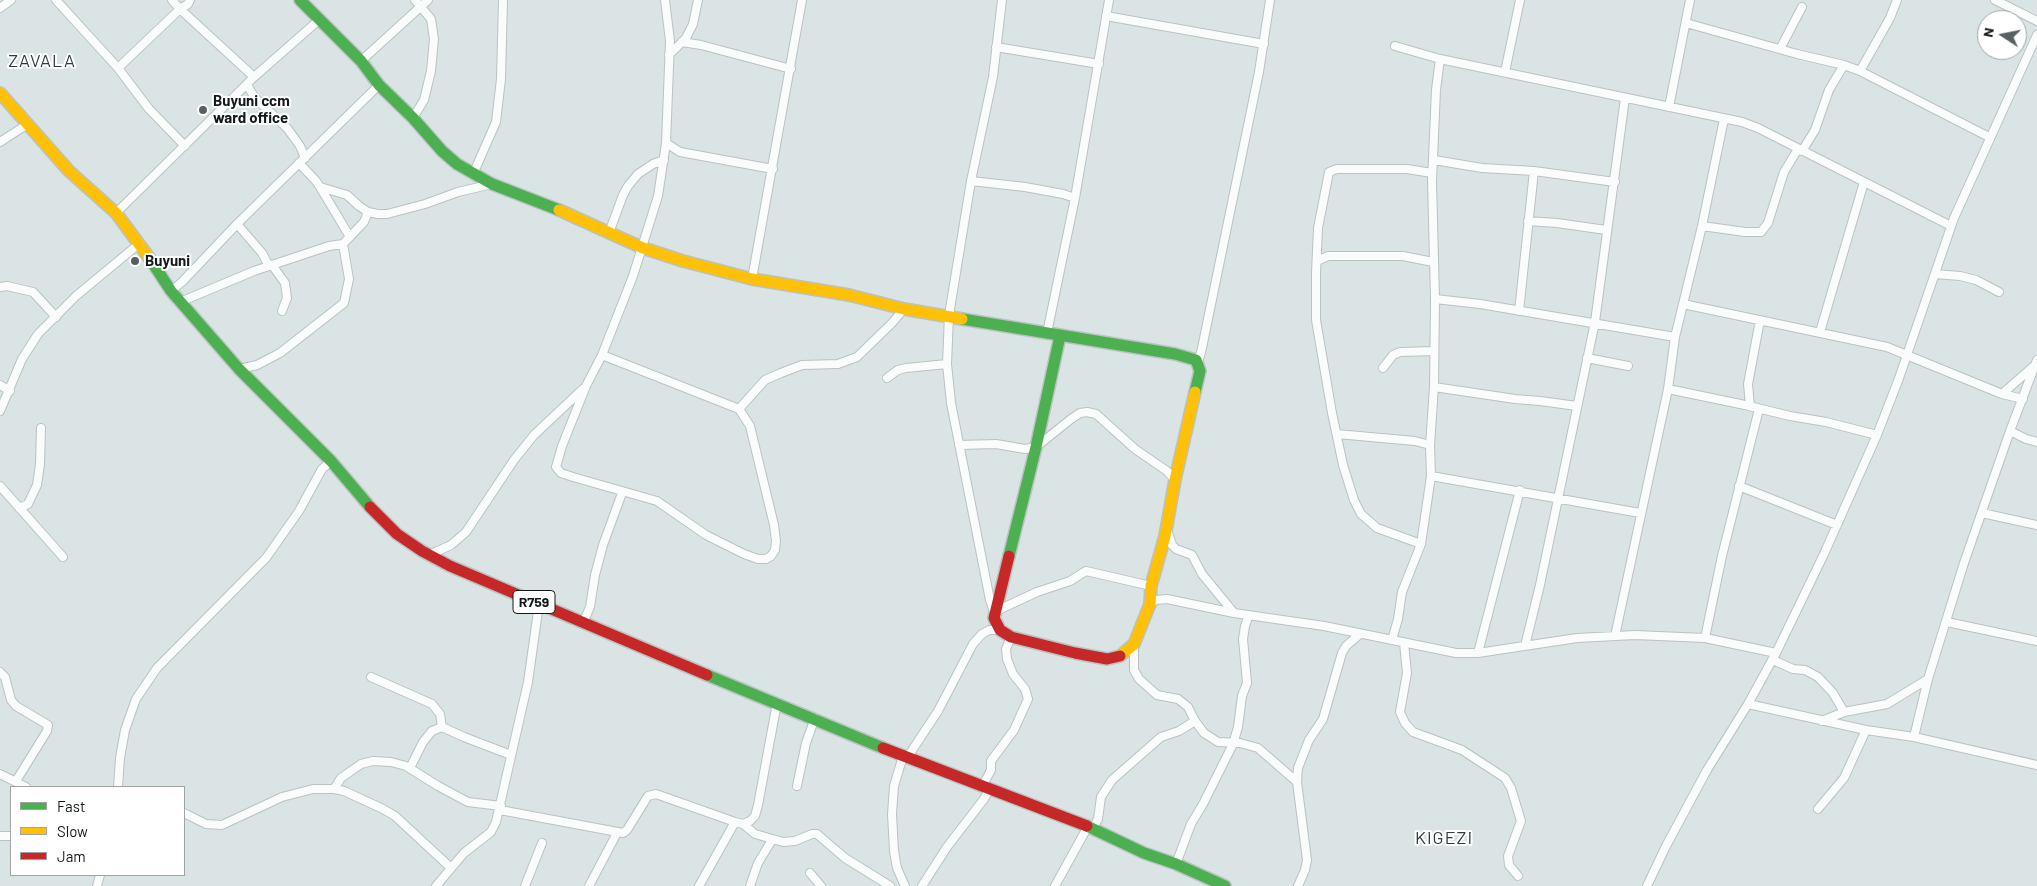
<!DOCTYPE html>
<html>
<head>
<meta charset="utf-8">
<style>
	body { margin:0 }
	#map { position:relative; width:2037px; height:886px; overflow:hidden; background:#dbe4e5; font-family:Barlow,sans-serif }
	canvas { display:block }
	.legend { position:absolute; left:10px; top:786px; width:175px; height:90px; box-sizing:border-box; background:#fff; border:1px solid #a1a3a3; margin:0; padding:6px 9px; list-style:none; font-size:15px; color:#13191a }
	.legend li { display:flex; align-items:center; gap:10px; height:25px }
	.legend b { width:25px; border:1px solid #a1a3a3 }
	.north { position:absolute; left:1977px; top:10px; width:50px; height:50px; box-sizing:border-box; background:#fff; border:1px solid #a1a3a3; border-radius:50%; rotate:281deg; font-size:14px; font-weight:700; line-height:20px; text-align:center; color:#13191a }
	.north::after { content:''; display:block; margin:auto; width:18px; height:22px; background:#596061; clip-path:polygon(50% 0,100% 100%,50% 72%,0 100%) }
</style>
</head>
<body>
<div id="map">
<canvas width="2037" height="886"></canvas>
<ul class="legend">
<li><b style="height:6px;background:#4caf50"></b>Fast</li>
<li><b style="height:6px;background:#ffc107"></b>Slow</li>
<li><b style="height:6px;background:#c62828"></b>Jam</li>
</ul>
<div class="north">N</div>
</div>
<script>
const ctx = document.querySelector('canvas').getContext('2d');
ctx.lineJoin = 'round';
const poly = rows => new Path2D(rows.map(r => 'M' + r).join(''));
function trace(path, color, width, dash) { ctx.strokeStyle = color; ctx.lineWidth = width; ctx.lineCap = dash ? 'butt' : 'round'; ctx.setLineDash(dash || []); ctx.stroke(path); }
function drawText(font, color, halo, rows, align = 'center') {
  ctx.font = font + ' Barlow,sans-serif'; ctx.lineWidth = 4; ctx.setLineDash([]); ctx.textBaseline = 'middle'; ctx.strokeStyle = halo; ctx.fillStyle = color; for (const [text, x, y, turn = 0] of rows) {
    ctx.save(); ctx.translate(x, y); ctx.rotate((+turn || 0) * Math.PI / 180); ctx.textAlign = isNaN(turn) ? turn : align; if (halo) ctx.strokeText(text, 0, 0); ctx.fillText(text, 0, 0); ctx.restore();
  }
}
const street = poly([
	[56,0,118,68,149,109,185,146],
	[172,0,180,9,254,77],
	[1002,0,993,77,971,181,949,315,947,364,951,403,990,600,994,612,1037,592,1070,581,1086,571,1151,586],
	[1995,0,2037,21],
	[0,8,11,0],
	[1106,16,1264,44],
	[1686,23,1797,54,1844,65,1860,71,1989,137],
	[682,42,701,45,791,69],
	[1395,46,1440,59,1742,122,1758,128,1951,226],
	[996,47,1099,64],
	[1780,49,1802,7],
	[669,55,686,38,693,24,698,0],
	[361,61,428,0],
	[118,68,180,9,188,4,190,0],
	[1860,71,1890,18,1897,0],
	[1505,72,1520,0],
	[247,85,255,98,287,128,300,146,305,158],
	[1669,107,1690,0],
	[413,118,424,100,431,71,434,39,431,19,415,0],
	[0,142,28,124],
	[666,143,680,152,773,169],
	[1802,151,1815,130,1829,90,1844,65],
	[1434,160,1482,168,1534,171,1615,182],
	[299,163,316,181,320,187,347,195,359,206,368,212,378,214,387,214,425,204,458,192,492,184],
	[474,172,496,122,501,79,503,0],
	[971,181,1025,187,1063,194,1075,198],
	[320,187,350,237],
	[116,213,254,77,319,20],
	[1528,221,1557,223,1606,230],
	[237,224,262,253,269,266],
	[1702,226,1745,232,1761,232,1768,223,1784,172,1798,149],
	[609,233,623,195,628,186,638,174,653,164,664,160],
	[1317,261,1328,256,1403,256,1433,262],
	[272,265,285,283,287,298,282,311],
	[1935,274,1960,276,1976,280,1999,292],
	[752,279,802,0],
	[0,287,7,286,33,292,56,317],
	[171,291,182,282,238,223,379,85],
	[1435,299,1480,304,1675,337],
	[180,302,254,271,329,246,343,244,364,222,368,212],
	[1683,304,1887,347,2002,394,2023,399],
	[1519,311,1534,171],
	[1820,332,1864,182],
	[1047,333,1075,198,1109,0],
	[602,355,739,409,750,426,774,525,776,541,775,550,771,556,766,559,758,559,744,554,706,535,657,501,573,477,561,473,556,467,562,446,586,386,602,355,633,276,658,196,666,143,670,41,665,0],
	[1587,358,1628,366],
	[1196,360,1199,359,1202,348,1259,72,1270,0],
	[1383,368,1393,355,1400,352,1434,351],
	[239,369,257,365,280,353,344,303,349,279,343,244],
	[887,378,898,370,906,368,947,364],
	[0,385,10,391],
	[1434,387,1515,399,1540,401,1577,406],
	[1668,389,1745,405,1790,416,1826,422,1877,435],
	[2002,394,2034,366],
	[1750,406,1748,384,1760,320],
	[739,409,765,380,781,373,802,365,838,364,857,357,892,323,904,309],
	[0,411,22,359,38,334,76,296,140,243],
	[2010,431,2026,439,2037,442],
	[1337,434,1415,441,1430,445],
	[959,445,996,444,1025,449,1036,447,1071,419,1080,413,1087,412,1096,414,1135,449,1167,471,1175,480],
	[1431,476,1640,513],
	[0,486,63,557],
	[1739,486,1837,525],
	[19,508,28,504,37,485,40,464,41,428],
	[1982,513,2037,525],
	[1168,532,1172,545,1176,549,1192,555,1202,574,1234,613],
	[1421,544,1377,528,1361,514,1354,500,1343,465,1332,413,1316,320,1316,273,1318,228,1329,172,1337,169,1407,169,1432,173],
	[429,555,451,545,466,532,514,460,534,435,583,389],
	[1150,604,1156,600,1167,599,1234,613,1324,626,1456,653,1478,653,1577,638,1635,635,1705,638,1776,653],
	[1947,622,2037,641],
	[583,623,590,607,595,575,603,545,622,493],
	[1615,636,1668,389,1675,337,1702,226,1724,119],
	[1705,638,1722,556,1759,409],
	[1392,640,1398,619,1402,592,1421,544,1431,476,1430,445,1434,387,1435,299,1432,181,1436,90,1440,59],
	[1404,643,1407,673,1400,712,1405,723,1413,732,1462,750,1505,778,1511,788,1521,821,1508,856,1509,865,1518,876],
	[1525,646,1540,585,1595,322,1625,98],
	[1478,653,1520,490],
	[1773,660,1793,669,1805,670,1818,677,1833,693,1844,712],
	[0,672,5,677,11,700,16,706,48,725,47,731,16,781],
	[371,677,432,704,440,714,442,727],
	[1748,704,1866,730,1914,737,2037,765],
	[1195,721,1204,733,1218,742,1240,743,1258,748,1297,782],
	[1822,721,1844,712,1887,704,1928,679],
	[1914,737,1928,679,1964,563,2010,431,2037,360],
	[903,756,894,786,892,814,894,851,897,868,905,886],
	[907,758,938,711,973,644,982,634,989,630,1000,630],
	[410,768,423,742,432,731,442,727,464,737,511,755],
	[0,774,26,787],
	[797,786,806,743,815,718],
	[118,787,120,758,125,730,136,699,157,668,266,558,299,511,322,469,331,461],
	[982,787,991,770,991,761,1014,730,1028,699,1025,689,1013,674,1007,659,1006,649,1011,637],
	[334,789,341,778,361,764,373,761,391,762,406,766,438,786,468,802,501,806],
	[1818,809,1844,778,1866,730],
	[500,810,623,833,627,830,648,796,656,794,735,822,743,824,750,821,755,816,758,805,777,703],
	[184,813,206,824,222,825,282,797,313,789,334,789,344,791,383,809,395,816,450,867],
	[743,824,755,834,783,842,795,841,812,834,817,834,845,858,890,886],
	[1092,830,1098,819,1101,797,1112,780,1161,737,1179,731,1195,721,1188,707,1178,699,1157,695,1139,679,1134,670,1134,644],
	[0,836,11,836],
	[1176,864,1191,824,1203,804,1233,744,1238,727,1242,696,1247,683,1243,639,1245,626,1249,615],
	[810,873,821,886],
	[97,886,100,875],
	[436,886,464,853,491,832,496,822,528,682,539,604],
	[525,886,542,843],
	[589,886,617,833],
	[699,886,735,822],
	[750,886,758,863,772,840],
	[922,886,947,847,984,799,989,790],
	[1055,886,1087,828],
	[1298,886,1305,870,1307,860,1297,782,1298,768,1309,740,1323,719,1342,653,1346,646,1360,634],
	[1647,886,1666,846,1707,770,1748,704,1776,653,1824,554,1877,435,1898,381,1954,218,2037,35]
]);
const fast = poly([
	[300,0,361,61,379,85,413,118,442,151,457,164,492,184,559,210],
	[150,259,171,291,239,369,331,461,370,507],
	[962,319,1175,354,1196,360,1200,371,1195,392],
	[1009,556,1036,447,1060,336],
	[707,675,883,748],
	[1087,826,1144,853,1176,864,1225,886]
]);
const slow = poly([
	[0,93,69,171,116,213,150,259],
	[559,210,643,248,683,261,752,279,849,295,904,309,962,319],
	[1120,656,1134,644,1150,604,1151,586,1165,536,1175,480,1195,392]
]);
const jam = poly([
	[370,507,397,534,422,551,450,566,707,675],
	[1009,556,994,618,1000,630,1011,637,1075,653,1107,659,1120,656],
	[883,748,1087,826]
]);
const markers = [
	[203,110,5,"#596061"],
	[135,261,5,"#596061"]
];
const shields = [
	[534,602,42]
];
const shieldNames = [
	["R759",534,602]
];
const poiNames = [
	["Buyuni ccm",213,101],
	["ward office",213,118],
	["Buyuni",145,261]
];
const quarterNames = [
	["ZAVALA",42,61],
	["KIGEZI",1444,838]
];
trace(street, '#bac2c2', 10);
trace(fast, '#bac2c2', 14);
trace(slow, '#bac2c2', 14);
trace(jam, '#bac2c2', 14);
trace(street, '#fafbfb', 8);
trace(fast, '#4caf50', 11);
trace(slow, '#ffc107', 11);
trace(jam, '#c62828', 11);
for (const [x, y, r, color] of markers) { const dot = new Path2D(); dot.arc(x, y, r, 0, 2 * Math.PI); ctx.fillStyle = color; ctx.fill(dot); trace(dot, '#fff', 2); }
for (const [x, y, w] of shields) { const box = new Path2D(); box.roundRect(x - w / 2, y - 11.5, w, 23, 4); ctx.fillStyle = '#fff'; ctx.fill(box); trace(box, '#13191a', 1); }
drawText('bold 14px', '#13191a', null, shieldNames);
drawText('bold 15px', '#13191a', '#fff', poiNames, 'left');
ctx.letterSpacing = '1px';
drawText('18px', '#2e3c3d', '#fff', quarterNames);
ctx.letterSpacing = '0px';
</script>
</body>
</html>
